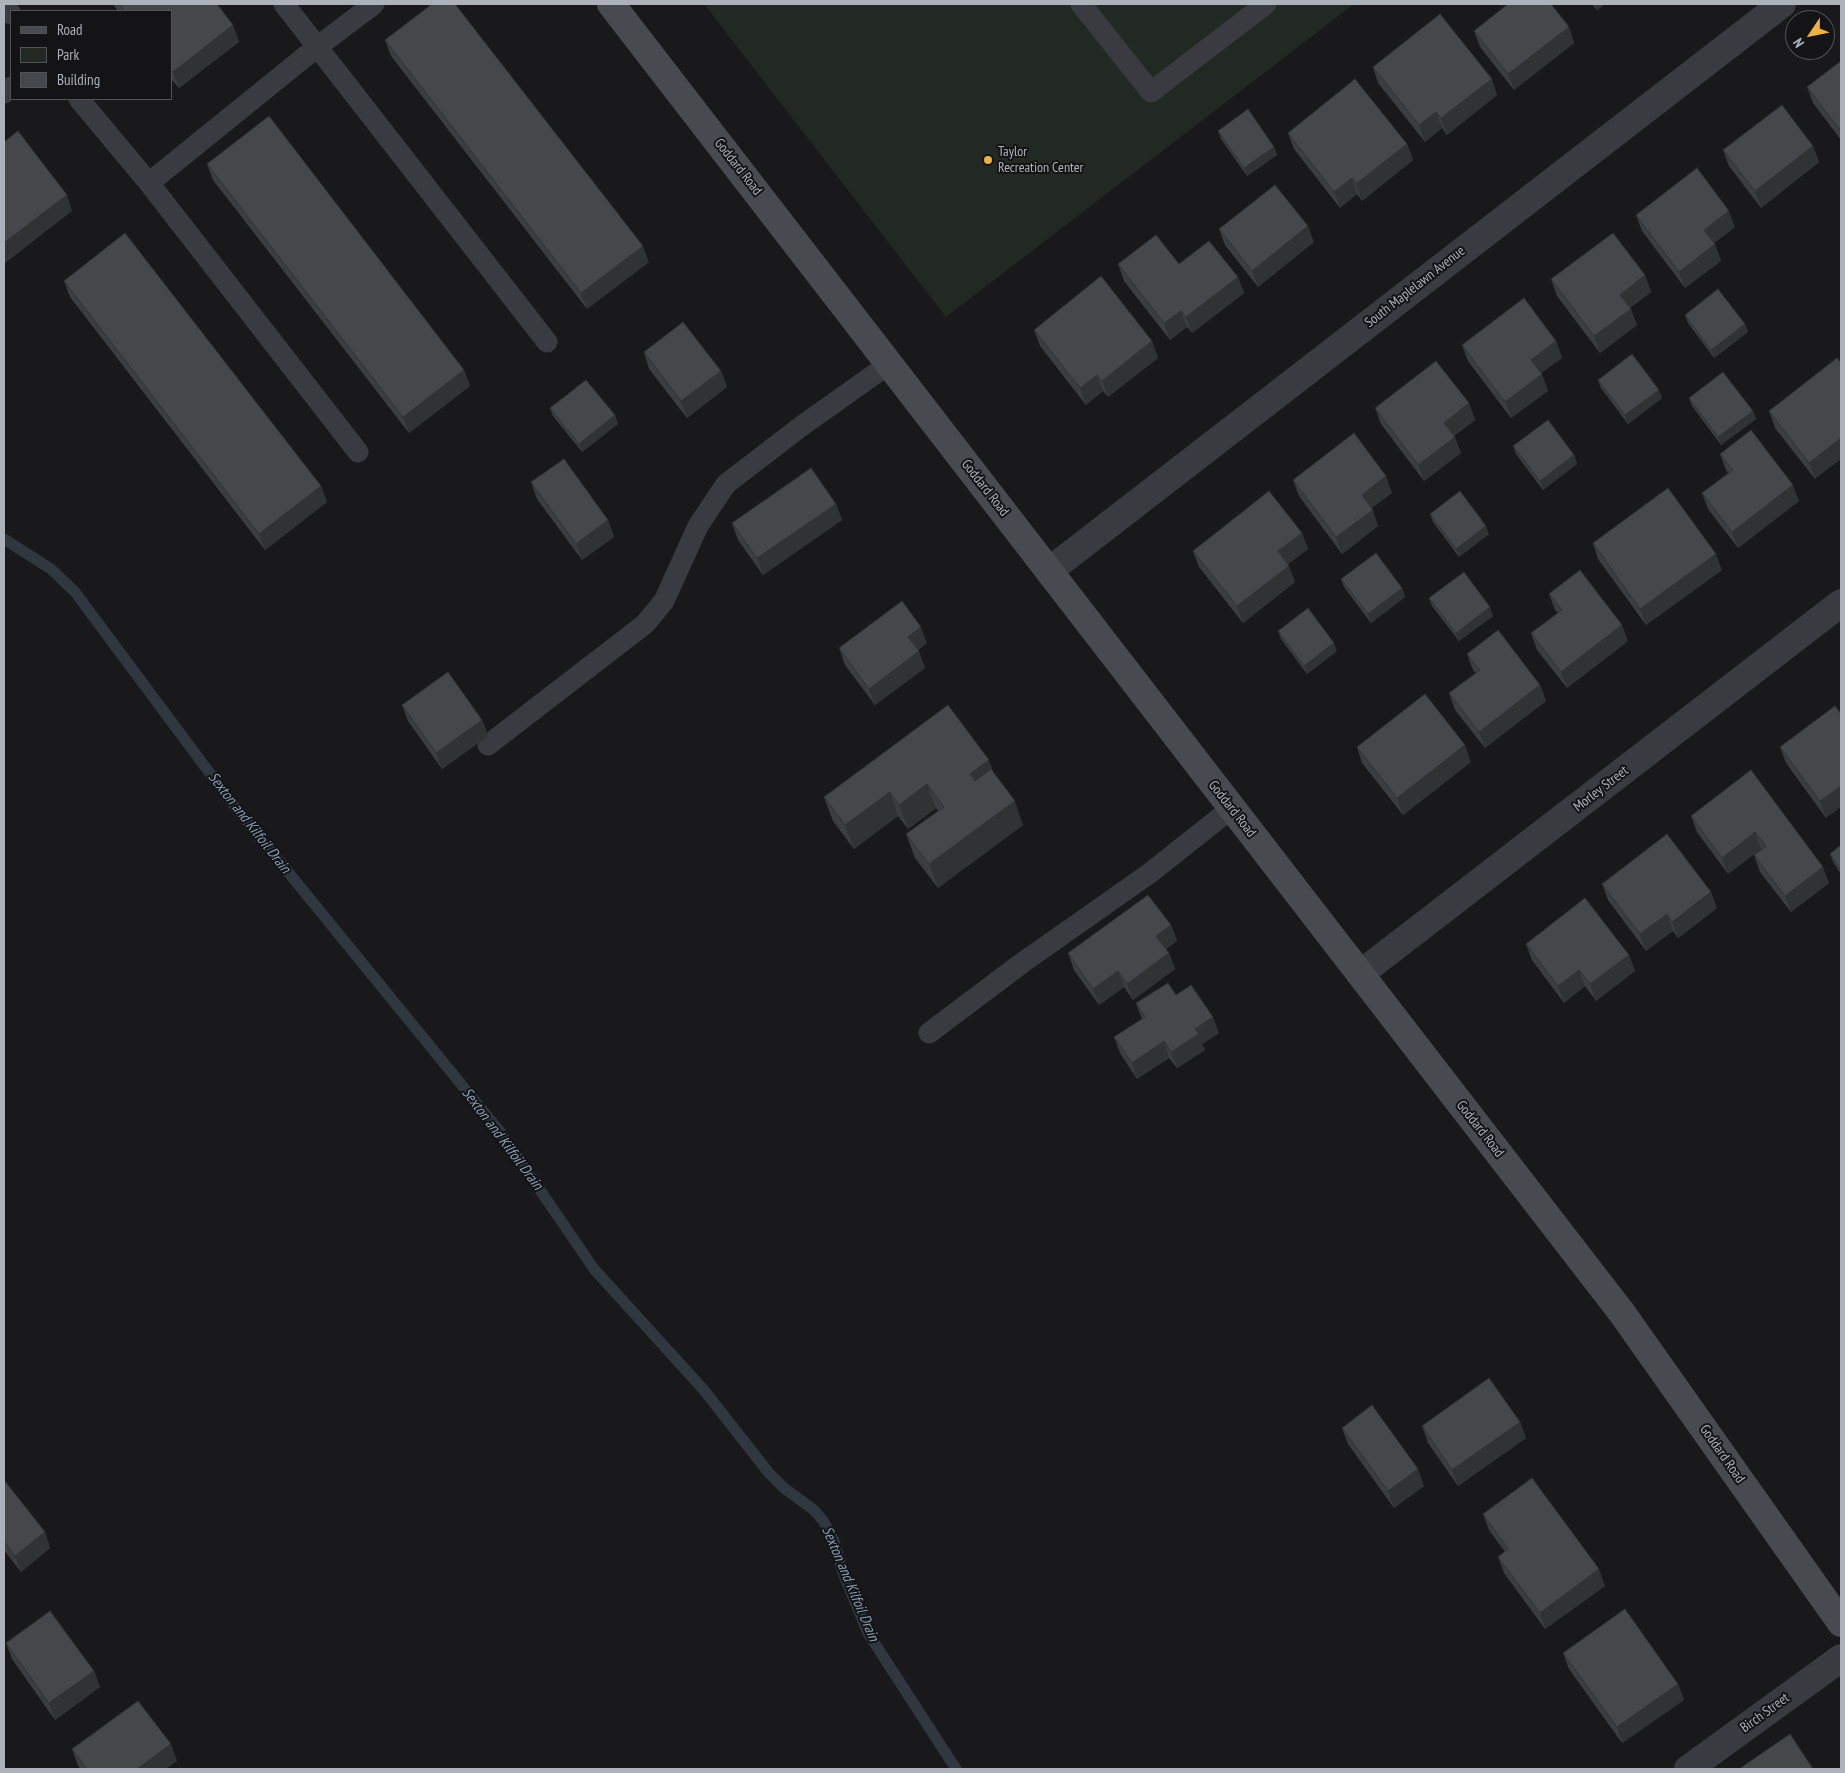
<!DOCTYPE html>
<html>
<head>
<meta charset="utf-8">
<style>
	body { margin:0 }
	#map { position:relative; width:1845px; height:1773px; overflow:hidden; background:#19191b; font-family:"PT Sans Narrow",sans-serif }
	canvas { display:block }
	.frame { position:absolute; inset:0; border:5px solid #acb1ba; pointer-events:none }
	.legend { position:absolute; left:10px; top:10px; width:162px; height:90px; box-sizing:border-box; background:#141416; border:1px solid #515358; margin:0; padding:6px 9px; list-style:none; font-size:15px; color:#acb1ba }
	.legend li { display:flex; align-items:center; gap:10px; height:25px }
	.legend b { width:25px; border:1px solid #515358 }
	.north { position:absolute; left:1785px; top:10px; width:50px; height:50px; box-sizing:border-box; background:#141416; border:1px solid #515358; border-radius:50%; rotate:236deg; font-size:14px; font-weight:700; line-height:20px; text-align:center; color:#acb1ba }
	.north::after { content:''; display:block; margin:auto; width:18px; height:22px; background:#eab243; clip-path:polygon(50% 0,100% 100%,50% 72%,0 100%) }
</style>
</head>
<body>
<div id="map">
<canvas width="1845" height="1773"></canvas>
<div class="frame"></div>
<ul class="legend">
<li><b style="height:6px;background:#494a50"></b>Road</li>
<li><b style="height:14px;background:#212922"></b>Park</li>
<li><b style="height:14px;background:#46474b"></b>Building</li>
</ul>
<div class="north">N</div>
</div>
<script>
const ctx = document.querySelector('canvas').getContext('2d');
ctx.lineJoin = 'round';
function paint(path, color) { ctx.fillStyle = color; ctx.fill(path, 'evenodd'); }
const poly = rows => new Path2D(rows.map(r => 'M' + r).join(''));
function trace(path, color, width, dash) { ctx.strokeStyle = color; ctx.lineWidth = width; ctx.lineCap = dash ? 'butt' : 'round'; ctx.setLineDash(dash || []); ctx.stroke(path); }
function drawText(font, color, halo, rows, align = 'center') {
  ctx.font = font + ' "PT Sans Narrow",sans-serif'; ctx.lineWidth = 4; ctx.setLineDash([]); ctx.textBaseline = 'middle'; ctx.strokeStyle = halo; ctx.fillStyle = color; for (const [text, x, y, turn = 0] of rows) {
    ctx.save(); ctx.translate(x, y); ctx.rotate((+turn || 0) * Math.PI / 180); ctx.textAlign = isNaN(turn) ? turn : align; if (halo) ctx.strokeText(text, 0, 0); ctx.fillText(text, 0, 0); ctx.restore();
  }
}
const green = poly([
	[704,4,1354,4,946,317]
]);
const stream = poly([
	[4,539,51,569,75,592,235,807,501,1133,594,1269,703,1389,769,1473,784,1488,814,1510,824,1522,834,1541,843,1573,868,1633,956,1769]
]);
const service = poly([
	[4,4,11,14],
	[284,4,547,342],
	[1081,4,1151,92,1266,4],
	[4,93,11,87],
	[79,99,149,183,358,452],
	[149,183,317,47,374,4],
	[488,745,645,624,664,601,698,526,726,484,803,425,889,364],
	[929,1033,1022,963,1150,873,1232,808]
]);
const minor = poly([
	[1049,571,1782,4],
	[1360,974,1841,603],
	[1688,1769,1841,1658]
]);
const secondary = poly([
	[611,4,1622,1313,1841,1623]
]);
const wall = poly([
	[113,4,217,4,233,25,239,42,179,88,171,79,171,11,118,11],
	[1592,4,1605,4,1597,10],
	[1569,27,1574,43,1514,90,1480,47,1474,31],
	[385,40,649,262,587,309,391,56],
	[1841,61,1841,140,1813,103,1807,87],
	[1373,67,1497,95,1447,135,1442,128,1425,142,1378,83],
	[1218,131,1274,147,1277,155,1247,176,1221,139],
	[1288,133,1407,144,1413,160,1362,201,1357,194,1340,208,1294,149],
	[1813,146,1819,162,1761,208,1729,166,1723,150],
	[207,164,464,370,470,386,409,433,213,180],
	[1636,215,1735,227,1714,243,1721,261,1685,288,1642,231],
	[1219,229,1314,242,1258,287,1225,245],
	[1118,264,1238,277,1244,293,1192,333,1187,327,1170,340,1124,281],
	[1645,275,1651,292,1630,308,1637,325,1600,353,1557,296,1551,279],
	[64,281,321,486,327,502,265,550,70,297],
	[1685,315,1745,324,1748,332,1714,358,1688,323],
	[1034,330,1152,341,1158,358,1108,397,1103,391,1086,405,1040,346],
	[1556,341,1562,358,1541,373,1548,391,1511,418,1468,361,1462,345],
	[644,352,721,371,727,387,687,418,649,369],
	[1841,363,1815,479,1775,428,1769,411],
	[1598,380,1659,390,1662,398,1628,424,1601,388],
	[1689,398,1753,411,1756,419,1721,445,1692,406],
	[1469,403,1475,420,1454,436,1461,453,1424,481,1381,424,1375,408],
	[550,408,615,415,618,424,582,452,553,416],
	[1513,446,1574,455,1577,464,1543,490,1516,454],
	[1720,454,1799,501,1738,548,1708,509,1702,493,1728,473,1726,470],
	[1293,480,1392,493,1371,508,1378,526,1342,554,1299,496],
	[531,482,608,520,614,537,582,560,537,499],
	[836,504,842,520,763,575,738,540,732,523],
	[1430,514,1489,534,1459,557,1433,522],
	[1302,533,1308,549,1288,564,1295,582,1243,623,1199,567,1193,551],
	[1593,543,1722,570,1646,625,1598,559],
	[1341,579,1402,588,1405,597,1371,623,1344,587],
	[1549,594,1628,641,1567,688,1537,650,1531,633,1558,613,1555,610],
	[1429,598,1493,616,1459,641,1432,606],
	[1278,631,1337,651,1307,674,1281,639],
	[927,643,918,650,925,668,875,705,845,665,839,648],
	[1467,654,1540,685,1546,701,1485,748,1455,710,1449,693,1476,673,1473,670],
	[402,705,482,720,488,736,442,769,408,721],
	[1835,706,1826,818,1786,763,1780,747],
	[1357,747,1471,762,1403,815,1362,763],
	[1751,770,1829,883,1791,912,1760,872,1754,855,1762,850,1761,849,1728,874,1697,832,1691,816],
	[994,774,1023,825,938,888,915,858,906,834,938,811,936,808,908,829,898,816,854,849,833,821,824,797],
	[1841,845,1841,874,1833,862,1830,854],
	[1602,884,1717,908,1678,938,1673,931,1646,951,1608,900],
	[1171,925,1177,941,1166,949,1169,953,1175,969,1133,1000,1124,987,1099,1005,1074,970,1068,953],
	[1526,944,1629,955,1635,971,1596,1001,1585,986,1564,1003,1532,960],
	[1176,995,1219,1033,1202,1044,1205,1050,1177,1068,1169,1058,1137,1079,1120,1053,1114,1037,1142,1019,1136,1003],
	[1520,1422,1526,1438,1458,1486,1428,1443,1422,1426],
	[1342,1428,1424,1486,1394,1508,1348,1444],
	[4,1480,45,1532,50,1548,21,1572,4,1550],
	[1483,1514,1605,1586,1545,1629,1504,1573,1498,1557,1505,1552,1489,1530],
	[6,1643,94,1671,100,1687,55,1720,12,1659],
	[1563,1653,1678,1684,1684,1700,1622,1743,1569,1669],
	[72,1749,177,1761,165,1769,81,1769,78,1766]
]);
const shadedWall = poly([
	[1595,4,1605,4,1597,10],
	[233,25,239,42,179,88,173,72],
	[1569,27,1574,43,1514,90,1508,74],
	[1492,79,1497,95,1447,135,1441,118],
	[1436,112,1442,128,1425,142,1419,125],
	[1407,144,1413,160,1362,201,1356,184],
	[1813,146,1819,162,1761,208,1755,191],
	[1274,147,1277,155,1247,176,1244,168],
	[1352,178,1357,194,1340,208,1334,192],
	[67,195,72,211,4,264,4,243],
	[1729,211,1735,227,1710,246,1704,230],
	[1308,226,1314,242,1258,287,1252,271],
	[1715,244,1721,261,1685,288,1679,272],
	[643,246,649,262,587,309,581,293],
	[1645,275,1651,292,1626,311,1620,295],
	[1238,277,1244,293,1192,333,1186,317],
	[1631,309,1637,325,1600,353,1594,336],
	[1181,311,1187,327,1170,340,1164,323],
	[1745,324,1748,332,1714,358,1711,350],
	[1152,341,1158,358,1108,397,1102,381],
	[1556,341,1562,358,1537,376,1531,360],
	[464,370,470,386,409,433,403,417],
	[721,371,727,387,687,418,681,401],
	[1542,374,1548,391,1511,418,1505,402],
	[1097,375,1103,391,1086,405,1080,388],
	[1659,390,1662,398,1628,424,1625,415],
	[1469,403,1475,420,1450,439,1444,423],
	[1753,411,1756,419,1721,445,1718,437],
	[615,415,618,424,582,452,579,444],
	[1455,437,1461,453,1424,481,1418,465],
	[1841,438,1841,459,1815,479,1809,463],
	[1574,455,1577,464,1543,490,1540,481],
	[1386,476,1392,493,1368,511,1362,495],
	[1793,485,1799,501,1738,548,1732,532],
	[321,486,327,502,265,550,259,534],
	[836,504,842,520,763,575,757,558],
	[1373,510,1378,526,1342,554,1336,537],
	[608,520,614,537,582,560,576,544],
	[1486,526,1489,534,1459,557,1456,549],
	[1302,533,1308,549,1283,568,1278,551],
	[1716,554,1722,570,1646,625,1640,609],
	[1289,566,1295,582,1243,623,1237,606],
	[1402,588,1405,597,1371,623,1368,614],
	[1490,607,1493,616,1459,641,1456,633],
	[1622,625,1628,641,1567,688,1561,672],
	[921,627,927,643,914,653,908,637],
	[1334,643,1337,651,1307,674,1304,666],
	[919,651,925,668,875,705,869,689],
	[1540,685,1546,701,1485,748,1479,732],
	[482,720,488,736,442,769,436,753],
	[1465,745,1471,762,1403,815,1397,798],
	[989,760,998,784,979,798,970,774],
	[927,784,936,808,908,829,899,805],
	[1841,786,1841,807,1826,818,1820,801],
	[890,792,898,816,854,849,845,825],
	[1015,801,1023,825,938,888,929,864],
	[1755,832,1761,849,1728,874,1722,858],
	[1823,867,1829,883,1791,912,1785,896],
	[1711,892,1717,908,1678,938,1672,922],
	[1667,914,1673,931,1646,951,1640,934],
	[1171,925,1177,941,1162,952,1156,936],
	[1169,953,1175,969,1133,1000,1127,984],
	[1629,955,1635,971,1596,1001,1590,984],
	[1579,970,1585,986,1564,1003,1558,986],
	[1118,971,1124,987,1099,1005,1093,989],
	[1213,1017,1219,1033,1202,1044,1205,1050,1177,1068,1171,1052,1195,1029],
	[1164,1041,1169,1058,1137,1079,1132,1063],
	[1520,1422,1526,1438,1458,1486,1452,1470],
	[1418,1469,1424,1486,1394,1508,1388,1491],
	[45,1532,50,1548,21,1572,15,1556],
	[1599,1569,1605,1586,1545,1629,1540,1613],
	[94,1671,100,1687,55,1720,49,1703],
	[1678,1684,1684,1700,1622,1743,1617,1727],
	[171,1744,177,1761,165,1769,137,1769]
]);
const building = poly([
	[119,4,217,4,233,25,173,72,171,70,171,11,125,11,119,4],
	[432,4,455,4,643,246,581,293,385,40,432,4],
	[1508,4,1551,4,1569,27,1508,74,1474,31,1508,4],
	[1440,14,1492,79,1441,118,1436,112,1419,125,1373,67,1440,14],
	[1841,61,1841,131,1807,87,1841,61],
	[1355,79,1407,144,1356,184,1352,178,1334,192,1288,133,1355,79],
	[1782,105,1813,146,1755,191,1723,150,1782,105],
	[1248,109,1274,147,1244,168,1218,131,1248,109],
	[269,116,464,370,403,417,207,164,269,116],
	[18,131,67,195,4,243,4,142,18,131],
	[1697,168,1729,211,1704,230,1715,244,1679,272,1636,215,1697,168],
	[1275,185,1308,226,1252,271,1219,229,1275,185],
	[125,233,321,486,259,534,64,281,125,233],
	[1613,233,1645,275,1620,295,1631,309,1594,336,1551,279,1613,233],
	[1156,235,1179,264,1209,241,1238,277,1186,317,1181,311,1164,323,1118,264,1156,235],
	[1101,276,1152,341,1102,381,1097,375,1080,388,1034,330,1101,276],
	[1718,289,1745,324,1711,350,1685,315,1718,289],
	[1524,298,1556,341,1531,360,1542,374,1505,402,1462,345,1524,298],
	[683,322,721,371,681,401,644,352,683,322],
	[1632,354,1659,390,1625,415,1598,380,1632,354],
	[1837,358,1841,363,1841,438,1809,463,1769,411,1837,358],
	[1436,361,1469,403,1444,423,1455,437,1418,465,1375,408,1436,361],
	[1723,372,1753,411,1718,437,1689,398,1723,372],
	[586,380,615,415,579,444,550,408,586,380],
	[1548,420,1574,455,1540,481,1513,446,1548,420],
	[1751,430,1793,485,1732,532,1702,493,1733,470,1720,454,1751,430],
	[1354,433,1386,476,1362,495,1373,510,1336,537,1293,480,1354,433],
	[564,459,608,520,576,544,531,482,564,459],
	[811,468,836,504,757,558,732,523,811,468],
	[1668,488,1716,554,1640,609,1593,543,1668,488],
	[1269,491,1302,533,1278,551,1289,566,1237,606,1193,551,1269,491],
	[1460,491,1486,526,1456,549,1430,514,1460,491],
	[1376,553,1402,588,1368,614,1341,579,1376,553],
	[1580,570,1622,625,1561,672,1531,633,1562,610,1549,594,1580,570],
	[1464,572,1490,607,1456,633,1429,598,1464,572],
	[902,601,921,627,908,637,919,651,869,689,839,648,902,601],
	[1308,608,1334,643,1304,666,1278,631,1308,608],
	[1498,630,1540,685,1479,732,1449,693,1480,670,1467,654,1498,630],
	[448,672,482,720,436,753,402,705,448,672],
	[1425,694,1465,745,1397,798,1357,747,1425,694],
	[948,705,989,760,970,774,975,781,991,769,1015,801,929,864,906,834,944,807,927,784,899,805,890,792,845,825,824,797,948,705],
	[1835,706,1841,714,1841,786,1820,801,1780,747,1835,706],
	[1751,770,1823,867,1785,896,1754,855,1766,846,1755,832,1722,858,1691,816,1751,770],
	[1667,834,1711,892,1672,922,1667,914,1640,934,1602,884,1667,834],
	[1841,845,1841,870,1830,854,1841,845],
	[1148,895,1171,925,1156,936,1169,953,1127,984,1118,971,1093,989,1068,953,1148,895],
	[1585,898,1629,955,1590,984,1579,970,1558,986,1526,944,1585,898],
	[1168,983,1176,995,1191,985,1213,1017,1195,1029,1199,1034,1171,1052,1164,1041,1132,1063,1114,1037,1145,1017,1136,1003,1168,983],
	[1489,1378,1520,1422,1452,1470,1422,1426,1489,1378],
	[1372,1405,1418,1469,1388,1491,1342,1428,1372,1405],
	[1532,1478,1599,1569,1540,1613,1498,1557,1508,1549,1483,1514,1532,1478],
	[4,1480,45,1532,15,1556,4,1541,4,1480],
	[1625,1609,1678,1684,1617,1727,1563,1653,1625,1609],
	[50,1611,94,1671,49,1703,6,1643,50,1611],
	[138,1701,171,1744,137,1769,87,1769,72,1749,138,1701],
	[1790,1734,1813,1769,1739,1769,1790,1734]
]);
const markers = [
	[988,160,5,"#eab243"]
];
const poiNames = [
	["Taylor",998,152],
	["Recreation Center",998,168]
];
const streetNames = [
	["Goddard Road",738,167,52],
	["South Maplelawn Avenue",1415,287,-38],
	["Goddard Road",985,488,52],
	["Morley Street",1601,789,-38],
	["Goddard Road",1232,809,52],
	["Goddard Road",1480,1129,52],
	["Goddard Road",1722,1454,55],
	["Birch Street",1765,1713,-36]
];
const waterNames = [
	["Sexton and Kilfoil Drain",249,823,52],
	["Sexton and Kilfoil Drain",502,1139,53],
	["Sexton and Kilfoil Drain",850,1584,67]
];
paint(green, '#212922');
trace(stream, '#30383f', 11);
trace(service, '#3a3b40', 21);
trace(minor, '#3a3b40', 28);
trace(secondary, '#494a50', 28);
paint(wall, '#3c3d40');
paint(shadedWall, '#313234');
paint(building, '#46474b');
trace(building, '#313234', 1);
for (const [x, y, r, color] of markers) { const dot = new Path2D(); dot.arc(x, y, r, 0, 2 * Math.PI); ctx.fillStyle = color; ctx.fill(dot); trace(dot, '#141416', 2); }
drawText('14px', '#acb1ba', '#141416', poiNames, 'left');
drawText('14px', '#acb1ba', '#141416', streetNames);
drawText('italic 15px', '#869eb3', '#141416', waterNames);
</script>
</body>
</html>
